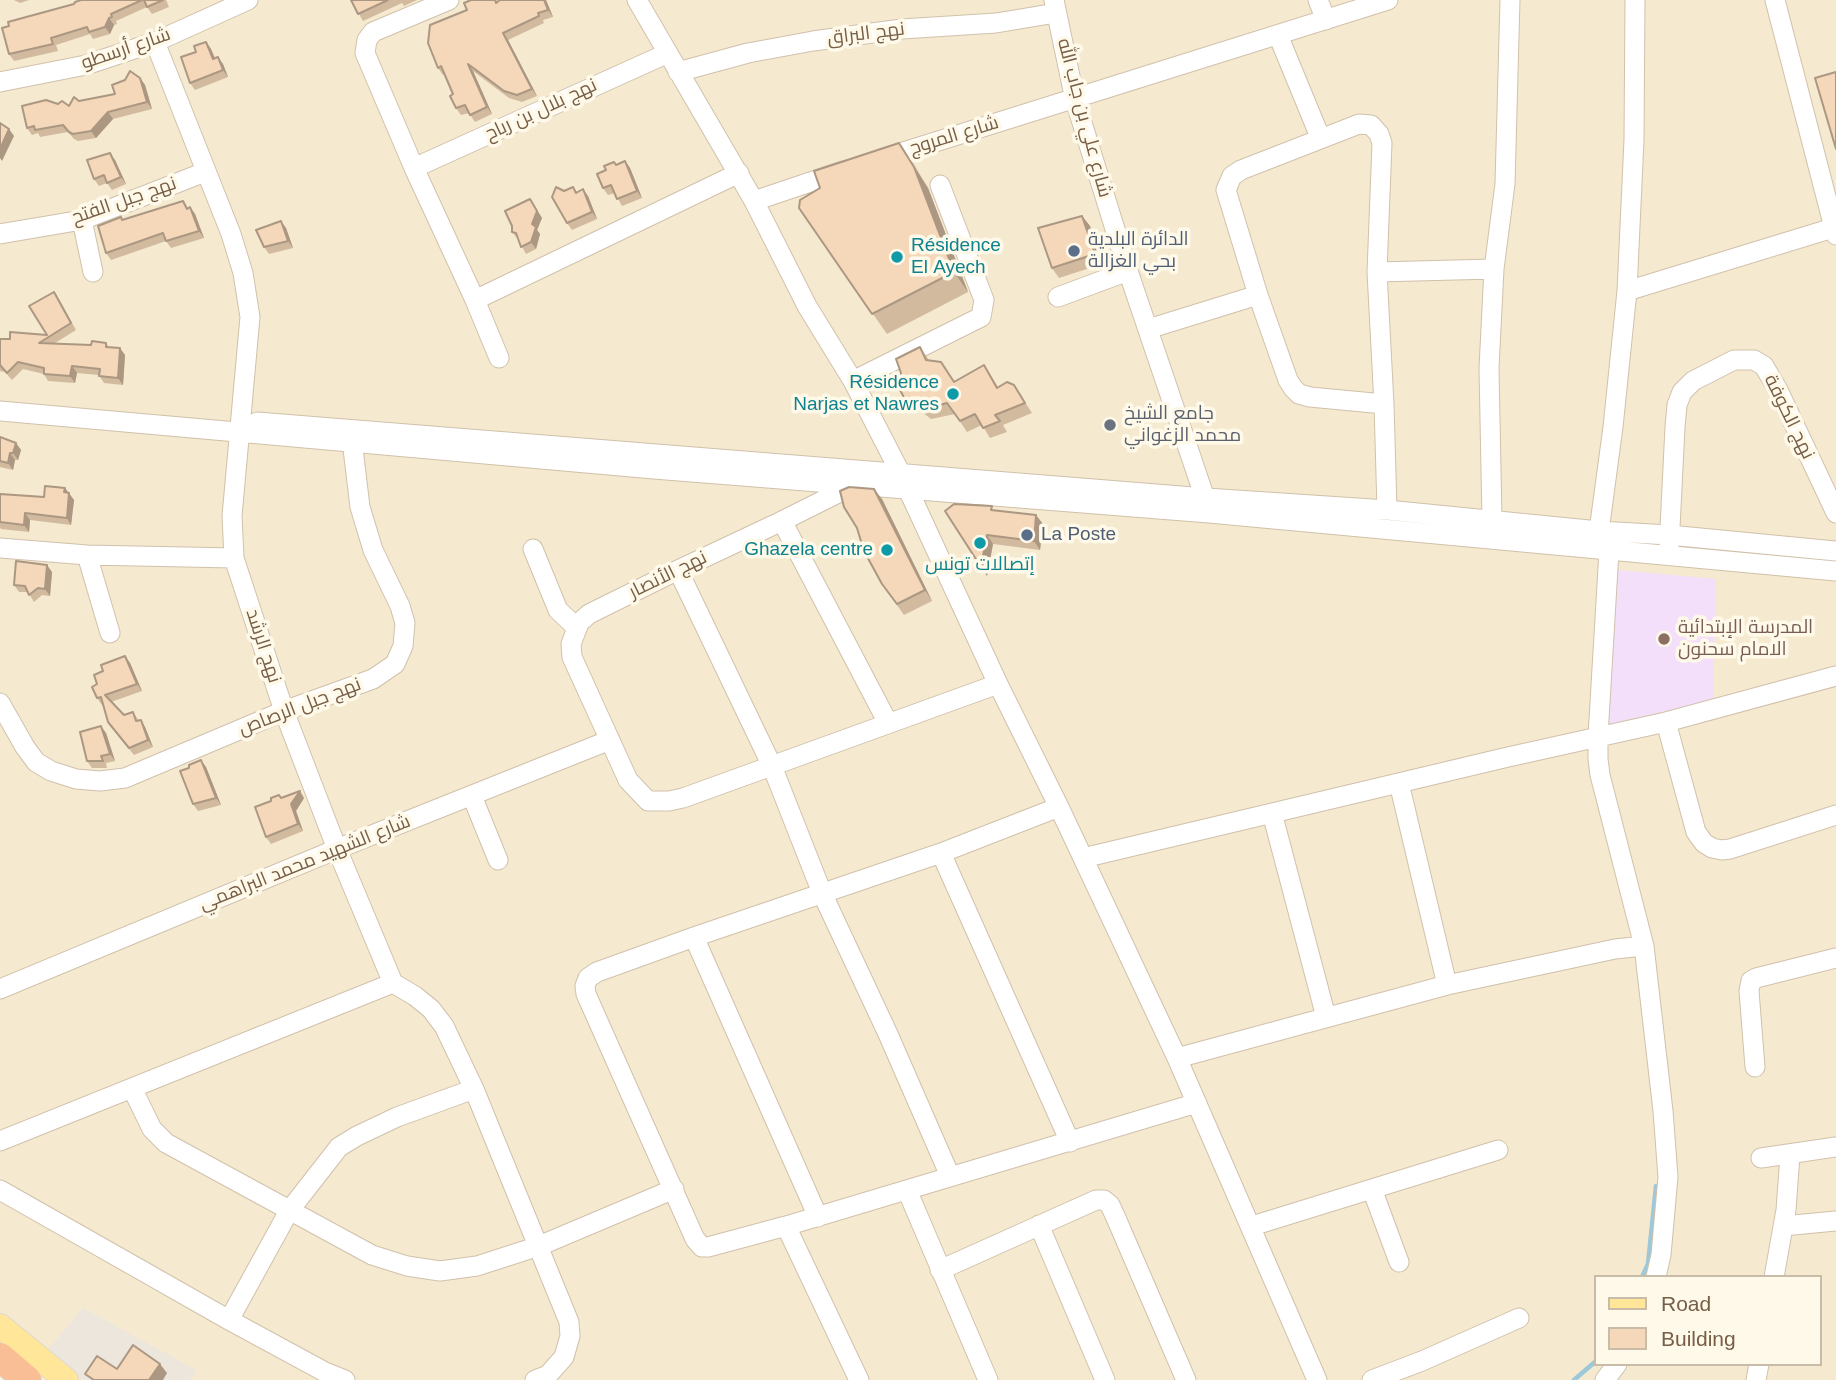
<!DOCTYPE html>
<html>
<head>
<meta charset="utf-8">
<style>
	body { margin:0 }
	#map { position:relative; width:1836px; height:1380px; overflow:hidden; background:#fdf6e2; font-family:Arial,sans-serif }
	canvas { display:block }
	.legend { position:absolute; left:1594px; top:1275px; width:228px; height:91px; box-sizing:border-box; background:#fff9e9; border:2px solid #c8bba8; margin:0; padding:9px 12px; list-style:none; font-size:21px; color:#765e47 }
	.legend li { display:flex; align-items:center; gap:14px; height:35px }
	.legend b { width:35px; border:2px solid #c8bba8 }
</style>
</head>
<body>
<div id="map">
<canvas width="1836" height="1380"></canvas>
<ul class="legend">
<li><b style="height:9px;background:#ffe698"></b>Road</li>
<li><b style="height:19px;background:#f4d8b9"></b>Building</li>
</ul>
</div>
<script>
const ctx = document.querySelector('canvas').getContext('2d');
ctx.lineJoin = 'round';
function paint(path, color) { ctx.fillStyle = color; ctx.fill(path, 'evenodd'); }
const poly = rows => new Path2D(rows.map(r => 'M' + r).join(''));
function trace(path, color, width, dash) { ctx.strokeStyle = color; ctx.lineWidth = width; ctx.lineCap = dash ? 'butt' : 'round'; ctx.setLineDash(dash || []); ctx.stroke(path); }
function drawText(font, color, halo, rows, align = 'center') {
  ctx.font = font + ' Arial,Cairo,sans-serif'; ctx.lineWidth = 7; ctx.setLineDash([]); ctx.textBaseline = 'middle'; ctx.strokeStyle = halo; ctx.fillStyle = color; for (const [text, x, y, turn = 0] of rows) {
    ctx.save(); ctx.translate(x, y); ctx.rotate((+turn || 0) * Math.PI / 180); ctx.textAlign = isNaN(turn) ? turn : align; if (halo) ctx.strokeText(text, 0, 0); ctx.fillText(text, 0, 0); ctx.restore();
  }
}
const residential = poly([
	[0,0,1836,0,1836,1380,53,1380,0,1336],
	[1596,1277,1820,1277,1820,1364,1596,1364]
]);
const industrial = poly([
	[83,1308,196,1370,190,1380,83,1380,48,1350]
]);
const education = poly([
	[1618,570,1716,579,1713,700,1608,725]
]);
const stream = poly([
	[1642,1277,1648,1264,1656,1186],
	[1574,1380,1596,1361]
]);
const minor = poly([
	[449,0,373,32,367,40,365,53,414,168,475,300,499,358],
	[637,0,754,201,807,306,853,381,900,472,998,684,1059,807,1177,1058,1317,1380],
	[1054,0,1075,100,1128,271,1208,507],
	[1318,0,1326,20],
	[1775,0,1836,235],
	[1278,35,1320,137],
	[155,42,231,234,243,273,250,317,232,516,234,558,284,711,337,849,393,983,415,996,431,1009,444,1026,474,1089,569,1322,570,1336,564,1357,548,1375,535,1380],
	[678,72,748,53,813,41,902,29,996,23,1056,13],
	[0,82,86,65,155,42,248,0],
	[881,159,1388,0],
	[414,168,668,53],
	[754,201,843,171],
	[82,220,93,272],
	[0,234,82,220,205,172],
	[1377,272,1494,269],
	[1627,291,1836,227],
	[1058,297,1128,271],
	[475,300,739,173],
	[1148,329,1258,295],
	[853,381,981,317,984,300,940,185],
	[1384,404,1310,397,1299,394,1293,388,1288,380,1258,295,1226,190,1232,176,1241,170,1359,124,1371,125,1379,134,1382,143,1377,272,1384,404,1387,510],
	[0,411,654,469,1209,513,1836,571],
	[257,422,1206,498,1387,510,1599,531,1669,535,1836,551],
	[856,484,782,521,678,570,589,614,579,623,571,644,572,657,628,780,648,801,669,801,683,798,998,684],
	[1492,520,1489,368,1494,269,1505,184,1510,0],
	[782,521,888,723],
	[1599,531,1613,427,1627,291,1634,140,1635,0],
	[0,548,87,555,234,558],
	[1669,548,1675,427,1677,405,1682,392,1693,381,1734,360,1754,360,1764,366,1778,390,1836,513],
	[533,549,558,610,577,628],
	[1609,551,1598,736,1598,759,1600,775,1644,946,1663,1111,1668,1177,1661,1255,1656,1277],
	[87,555,110,633],
	[678,570,772,766,822,893,888,1034,950,1176],
	[0,703,25,747,36,762,51,771,76,779,100,781,125,778,284,711,373,679,395,664,403,646,405,623,400,606,373,550,360,507,351,432],
	[1666,722,1696,832,1704,843,1712,848,1722,850,1730,849,1836,815],
	[1399,783,1447,985],
	[472,796,498,860],
	[1059,807,941,853,694,937,597,972,588,978,585,986,586,994,695,1239,702,1247,708,1247,786,1226,1197,1103],
	[1272,813,1326,1017],
	[941,853,1070,1142],
	[1083,858,1508,757,1666,722,1836,676],
	[694,937,818,1217],
	[0,989,337,849,610,740],
	[1177,1058,1447,985,1615,949,1644,946],
	[1755,1067,1749,991,1751,981,1756,978,1836,958],
	[132,1088,152,1129,166,1143,372,1255,407,1266,440,1271,477,1266,539,1246,674,1189],
	[0,1141,393,983],
	[1761,1158,1836,1147],
	[1372,1189,1399,1262],
	[0,1190,229,1320,325,1372,345,1380],
	[907,1190,988,1380],
	[1039,1225,1105,1380],
	[786,1226,859,1380],
	[1252,1226,1498,1150],
	[1783,1226,1836,1221],
	[940,1270,1096,1200,1104,1200,1110,1205,1116,1218,1186,1380],
	[1774,1277,1786,1210,1790,1155],
	[229,1320,289,1211,339,1147,357,1136,397,1117,474,1089],
	[1372,1380,1422,1361,1519,1318],
	[1605,1380,1617,1364],
	[1756,1380,1759,1364]
]);
const major = poly([
	[0,1326,66,1380]
]);
const highway = poly([
	[0,1357,27,1380]
]);
const wall = poly([
	[14,0,29,0,20,3],
	[81,0,166,0,169,7,152,14,147,7,116,21,117,24,114,25,110,34,93,39,90,34,56,45,58,51,14,61,9,54,9,26,74,4],
	[351,0,417,0,404,6,402,3,363,21],
	[471,0,497,0,497,2,546,0,553,17,543,20,544,23,508,40,537,96,522,102,509,98,473,71,492,114,475,122,469,113,461,115,456,108,453,94,444,74,443,75,438,68],
	[206,42,211,49,215,58,223,64,228,77,195,90,190,83,196,52],
	[140,78,145,85,152,109,113,119,96,138,78,141,74,139,68,132,40,137,38,133,32,135,27,128,58,104,69,106,79,101,115,94],
	[115,160,126,184,112,190,107,183,99,186,94,179],
	[625,161,630,168,642,198,622,206,615,193,608,195,603,188,616,165],
	[913,163,928,188,968,292,887,334,799,208],
	[573,187,577,192,588,196,597,219,572,230,567,223,564,191],
	[530,199,542,218,537,230,540,234,536,249,526,254,518,239,512,232],
	[183,201,188,208,190,207,195,214,204,238,171,248,166,241,111,260,106,253,123,220],
	[1082,216,1090,226,1102,264,1059,278,1052,268],
	[286,228,293,248,269,254,264,247],
	[59,299,76,330,55,343,91,345,106,343,109,347,125,355,123,385,104,383,99,375,77,373,75,383,48,381,44,374,23,369,12,380,5,372,0,371,0,339,10,339,47,335],
	[920,347,929,360,955,381,984,365,998,387,1014,385,1032,413,1003,425,1007,432,990,438,982,425,967,432,955,414,931,419,922,412,913,411,906,401],
	[0,437,16,443,21,450,18,460,15,460,13,470,0,467],
	[65,488,74,500,71,525,30,520,29,532,1,529,0,527,0,494,44,497],
	[882,499,932,601,904,615,882,584],
	[995,510,1043,524,1040,550,993,544,987,576,945,511],
	[52,572,50,596,42,595,34,602,28,592,19,592,14,585],
	[125,656,130,663,142,691,111,702,124,715,133,712,139,721,141,720,145,727,153,747,134,755,108,722,103,705,102,705,97,698,97,684,103,671],
	[106,733,115,761,106,763,107,768,92,768,87,761],
	[206,767,221,805,198,811,193,804],
	[281,798,304,798,296,811,303,831,271,844,266,837,271,801]
]);
const shadedWall = poly([
	[544,0,546,0,553,17,548,10],
	[109,18,114,25,110,34,105,27],
	[503,33,508,40,537,96,532,89],
	[206,42,211,49,218,66,213,59],
	[218,57,223,64,228,77,223,70],
	[468,64,473,71,492,114,487,107],
	[140,78,145,85,152,109,147,102],
	[108,112,113,119,96,138,91,131],
	[9,129,14,136,2,161,0,158,0,149],
	[899,143,928,188,968,292,954,272],
	[110,153,115,160,126,184,121,177],
	[625,161,630,168,642,198,637,191],
	[583,189,588,196,597,219,592,212],
	[530,199,542,218,537,230,540,234,536,249,531,242],
	[190,207,195,214,204,238,199,231],
	[1082,216,1090,226,1102,264,1095,254],
	[281,221,286,228,293,248,288,241],
	[120,348,125,355,123,385,118,378],
	[72,366,77,373,75,383,70,376],
	[16,443,21,450,18,460,13,453],
	[10,453,15,460,13,470,8,463],
	[65,488,74,500,71,525,67,518,64,492],
	[874,489,882,499,932,601,925,590],
	[25,513,30,520,29,532,24,525],
	[1036,515,1043,524,1040,550,1034,541],
	[987,535,993,544,987,576,981,567],
	[47,565,52,572,50,596,45,589],
	[125,656,130,663,142,691,137,684],
	[141,720,145,727,153,747,148,740],
	[101,726,106,733,115,761,110,754],
	[201,760,206,767,221,805,216,798],
	[300,791,304,798,296,811,303,831,298,824,291,804],
	[160,1364,167,1373,163,1380,149,1380]
]);
const building = poly([
	[81,0,142,0,111,14,112,17,109,18,105,27,89,32,87,27,51,38,53,44,9,54,2,28,9,26,8,22,74,4,75,2,81,0],
	[144,0,163,0,147,7,144,0],
	[351,0,388,0,358,14,351,0],
	[471,0,495,0,496,3,500,0,544,0,548,10,538,13,539,16,503,33,532,89,517,95,504,91,468,64,487,107,470,115,465,105,456,108,450,96,453,94,441,66,438,68,428,43,430,25,467,10,464,3,471,0],
	[206,42,213,59,218,57,223,70,190,83,181,57,196,52,194,46,206,42],
	[130,71,140,78,147,102,108,112,91,131,73,134,69,132,63,125,35,130,34,126,27,128,22,106,46,100,58,104,62,101,69,106,74,97,79,101,115,94,112,85,125,80,130,71],
	[1836,72,1836,149,1815,78,1836,72],
	[0,123,9,129,0,149,0,123],
	[899,143,914,167,954,272,872,314,799,208,800,200,820,188,814,171,899,143],
	[110,153,121,177,107,183,104,175,94,179,87,160,110,153],
	[625,161,637,191,617,199,611,185,603,188,597,174,606,170,604,166,614,162,616,165,625,161],
	[556,187,564,191,573,187,576,193,583,189,592,212,567,223,552,197,556,187],
	[530,199,537,211,532,224,536,227,531,242,521,247,516,233,512,232,512,226,505,211,530,199],
	[183,201,187,209,190,207,199,231,166,241,163,233,106,253,98,226,121,217,122,220,183,201],
	[1082,216,1095,254,1052,268,1038,228,1082,216],
	[281,221,288,241,264,247,256,230,281,221],
	[54,292,71,323,39,343,91,345,92,341,106,343,106,347,120,348,118,378,99,376,100,369,72,366,70,376,44,374,44,368,18,362,7,373,0,365,0,339,10,339,10,332,47,335,29,306,54,292],
	[920,347,926,360,941,362,954,382,984,365,997,388,1007,382,1014,385,1025,403,995,415,1000,421,983,428,975,414,960,421,947,403,924,409,914,401,906,401,894,379,901,373,896,359,920,347],
	[0,437,16,443,13,453,10,453,8,463,0,461,0,437],
	[45,486,65,488,64,492,69,493,67,518,25,513,24,525,0,522,0,494,44,497,45,486],
	[849,487,874,489,925,590,897,604,882,584,864,551,857,528,844,507,840,491,849,487],
	[954,504,992,506,991,510,1036,515,1034,541,987,535,981,567,945,511,954,504],
	[16,561,47,565,45,589,38,588,29,595,25,586,14,585,16,561],
	[125,656,137,684,105,695,124,715,133,712,136,721,141,720,148,740,129,748,108,722,101,697,97,698,92,687,97,684,94,675,103,671,101,665,125,656],
	[101,726,110,754,101,756,103,761,87,761,80,732,101,726],
	[201,760,216,798,193,804,180,771,189,768,189,765,201,760],
	[300,791,291,804,298,824,266,837,255,807,271,801,271,798,279,795,281,798,300,791],
	[133,1345,160,1364,149,1380,94,1380,85,1374,97,1356,117,1369,133,1345]
]);
const markers = [
	[1074,251,7,"#5c6f8a"],
	[897,257,7,"#0f9aa8"],
	[953,394,7,"#0f9aa8"],
	[1110,425,7,"#6b7280"],
	[1027,535,7,"#5c6f8a"],
	[980,543,7,"#0f9aa8"],
	[887,550,7,"#0f9aa8"],
	[1664,639,7,"#8d6e63"]
];
const streetNames = [
	["نهج البراق",866,34,-7],
	["شارع أرسطو",126,49,-19],
	["نهج بلال بن رباح",541,110,-25],
	["شارع علي بن جاب الله",1084,118,75],
	["شارع المروج",954,136,-17],
	["نهج جبل الفتح",124,201,-19],
	["نهج الكوفة",1789,417,64],
	["نهج الأنصار",668,575,-26],
	["نهج الرشد",263,646,72],
	["نهج جبل الرصاص",300,707,-21],
	["شارع الشهيد محمد البراهمي",305,863,-22]
];
const serviceNames = [
	["الدائرة البلدية",1088,240],
	["بحي الغزالة",1088,262],
	["La Poste",1041,535]
];
const cultureNames = [
	["Résidence",911,246,"left"],
	["El Ayech",911,268,"left"],
	["Résidence",939,383],
	["Narjas et Nawres",939,405],
	["Ghazela centre",873,550],
	["إتصالات تونس",980,565,"center"]
];
const worshipNames = [
	["جامع الشيخ",1124,414],
	["محمد الزغواني",1124,436]
];
const educationNames = [
	["المدرسة الإبتدائية",1678,628],
	["الامام سحنون",1678,650]
];
paint(residential, '#f5e9d0');
paint(industrial, '#ece6dd');
paint(education, '#f3dff9');
trace(stream, '#9cc8da', 4.5);
trace(minor, '#d1c1ab', 21);
trace(major, '#ded8d3', 26);
trace(highway, '#ded8d3', 30);
trace(minor, '#fff', 19);
trace(major, '#ffe698', 24);
trace(highway, '#fabe96', 28);
paint(wall, '#d2ba9f');
paint(shadedWall, '#ab9782');
paint(building, '#f4d8b9');
trace(building, '#ab9782', 2);
for (const [x, y, r, color] of markers) { const dot = new Path2D(); dot.arc(x, y, r, 0, 2 * Math.PI); ctx.fillStyle = color; ctx.fill(dot); trace(dot, '#fff9e9', 2.5); }
drawText('19px', '#765e47', '#fff9e9', streetNames);
drawText('19px', '#4e5e75', '#fff9e9', serviceNames, 'left');
drawText('19px', '#0d838f', '#fff9e9', cultureNames, 'right');
drawText('19px', '#5b616d', '#fff9e9', worshipNames, 'left');
drawText('19px', '#785e54', '#fff9e9', educationNames, 'left');
</script>
</body>
</html>
